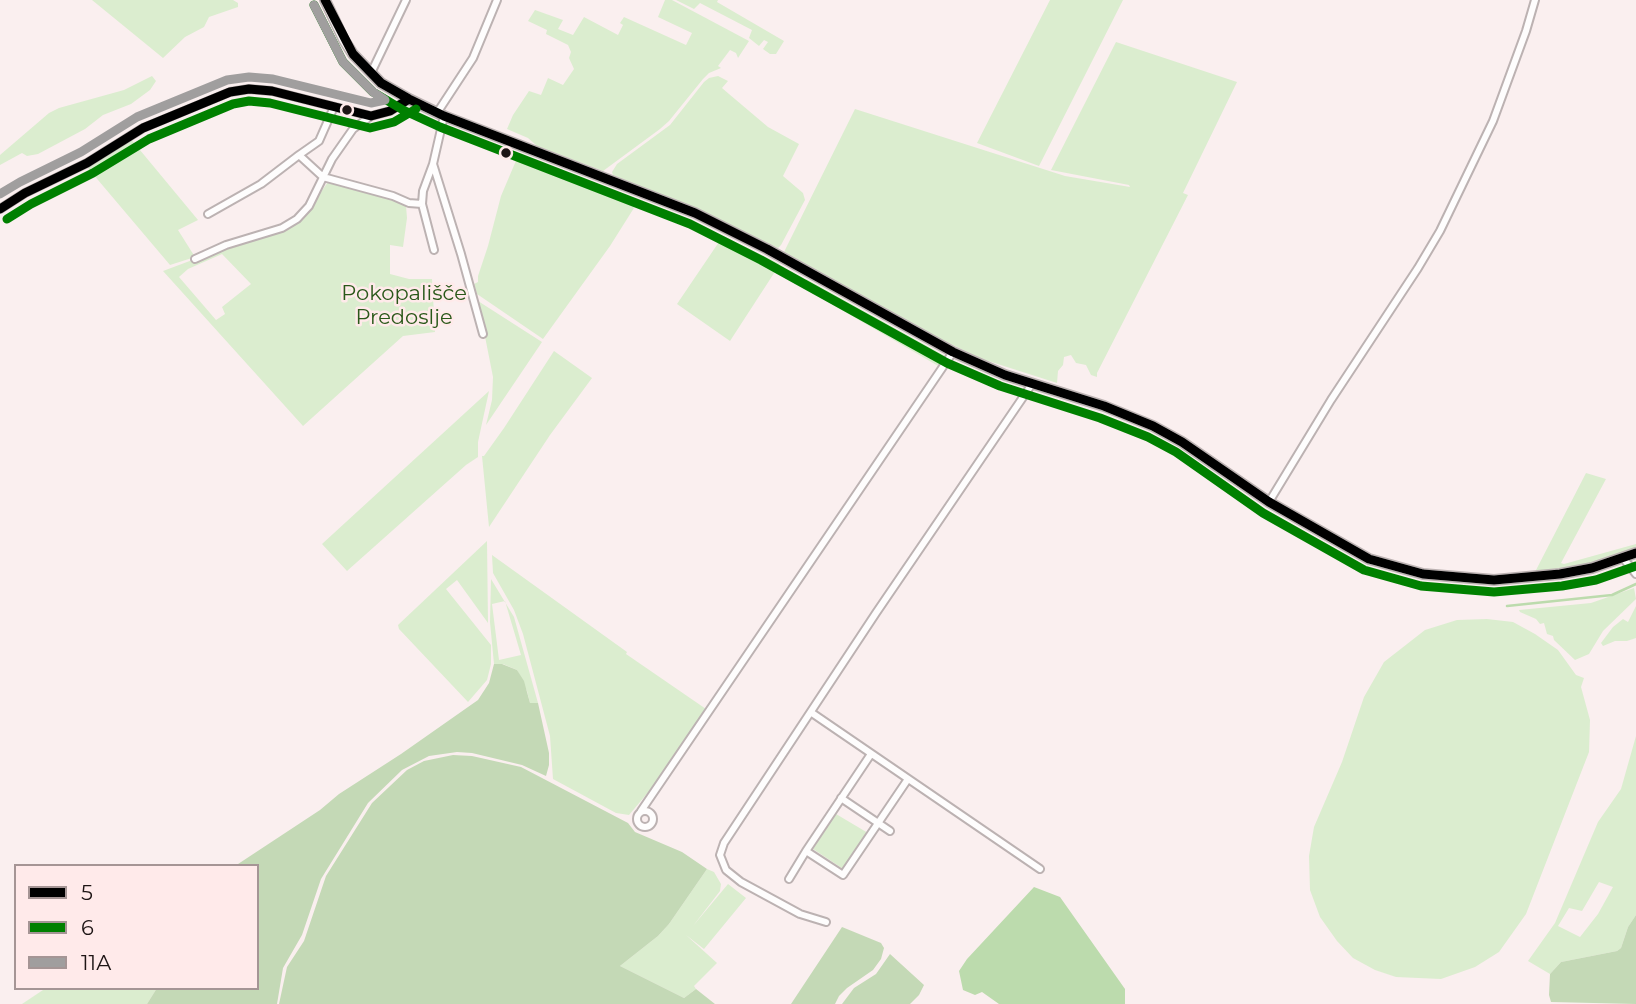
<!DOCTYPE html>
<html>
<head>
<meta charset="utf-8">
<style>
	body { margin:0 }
	#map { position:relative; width:1636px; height:1004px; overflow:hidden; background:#faefef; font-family:Montserrat,sans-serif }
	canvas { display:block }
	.legend { position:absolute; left:14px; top:864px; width:245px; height:126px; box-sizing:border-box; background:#ffeaea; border:2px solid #a59595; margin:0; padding:9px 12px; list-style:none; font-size:21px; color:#1e1515 }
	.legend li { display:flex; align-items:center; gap:14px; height:35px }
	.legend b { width:35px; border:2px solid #a59595 }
</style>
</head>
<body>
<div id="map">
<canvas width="1636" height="1004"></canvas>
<ul class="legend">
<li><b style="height:9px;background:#000"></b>5</li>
<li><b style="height:9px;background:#008000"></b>6</li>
<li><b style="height:9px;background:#a09e9e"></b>11A</li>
</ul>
</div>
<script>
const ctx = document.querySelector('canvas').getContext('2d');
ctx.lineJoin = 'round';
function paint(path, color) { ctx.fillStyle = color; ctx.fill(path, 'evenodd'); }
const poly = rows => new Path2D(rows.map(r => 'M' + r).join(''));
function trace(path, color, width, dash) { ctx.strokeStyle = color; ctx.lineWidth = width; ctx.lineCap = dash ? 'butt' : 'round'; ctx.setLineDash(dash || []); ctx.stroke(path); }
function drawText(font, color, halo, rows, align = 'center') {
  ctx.font = font + ' Montserrat,sans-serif'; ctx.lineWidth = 5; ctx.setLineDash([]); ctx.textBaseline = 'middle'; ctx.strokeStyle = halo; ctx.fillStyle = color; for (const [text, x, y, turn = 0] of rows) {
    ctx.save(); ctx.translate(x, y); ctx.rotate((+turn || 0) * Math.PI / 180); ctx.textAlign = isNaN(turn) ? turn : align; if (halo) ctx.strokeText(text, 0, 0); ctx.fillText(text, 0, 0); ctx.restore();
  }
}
const green = poly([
	[92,0,233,0,238,3,238,7,209,17,204,27,185,37,163,58],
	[665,0,672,0,749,41,738,58,736,53,730,50,718,66,721,68,709,73,703,79,669,121,660,129,603,171,537,146,528,138,507,129,513,115,529,91,541,95,548,78,563,85,574,69,569,58,571,52,568,45,546,34,547,30,528,21,535,10,563,20,558,29,573,35,584,17,618,35,623,25,620,23,624,17,686,45,692,33,658,17],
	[676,0,718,0,717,2,784,41,776,54,770,54,763,49,768,42,764,40,759,46,749,38,752,30,700,3,694,9],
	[1050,0,1123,0,1039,166,977,143],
	[1116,42,1237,82,1183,193,1188,195,1097,373,1097,377,1091,375,1086,365,1076,363,1071,355,1064,357,1063,365,1058,371,1057,383,982,359,928,333,784,252,855,109,1065,176,1130,187,1129,185,1051,170],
	[152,76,156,81,150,90,131,104,103,115,85,129,38,154,27,156,22,153,0,165,0,155,49,113,59,108,124,90],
	[718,76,728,81,722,88,729,94,768,127,799,144,783,176,803,193,805,200,781,245,778,248,705,213,613,175,612,172,617,164,670,125,704,82,709,78],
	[130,138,198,220,178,230,195,257,170,265,87,167],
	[518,156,529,157,639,200,610,246,543,339,477,294,474,284,478,282,478,276,488,246,501,196],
	[328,182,397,200,406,206,407,218,403,247,390,245,390,274,409,279,432,279,435,332,403,336,303,426,163,271,219,250,284,230,304,216],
	[222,254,251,284,222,307,225,314,216,320,179,277,188,269],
	[723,236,780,264,730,341,677,304],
	[806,279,945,356,940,367,802,287],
	[478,301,542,342,486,425,492,400,493,377],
	[554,351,592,378,550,435,489,527,482,456,484,456,504,428],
	[489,391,478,442,478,457,466,465,347,571,322,544],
	[1586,473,1606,479,1561,563,1564,564,1636,544,1636,549,1589,564,1535,572],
	[487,541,488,623,457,580,446,589,491,645,491,664,487,680,468,702,399,629,398,625],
	[492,555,627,652,626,654,706,709,656,783,629,815,616,813,553,779,550,736,523,634,514,610,493,573],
	[491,579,514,617,538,703,530,703,527,691,517,670,503,664,494,664,490,622],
	[505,601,521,655,499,660,492,604],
	[1634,588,1636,599,1603,631,1589,654,1575,660,1554,640,1553,636,1547,634,1544,623,1540,624,1536,619,1520,612,1519,610,1591,603],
	[1636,606,1636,638,1627,641,1615,641,1603,646,1601,643,1613,627,1623,619,1628,622],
	[1487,619,1513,622,1535,634,1558,650,1576,675,1584,678,1581,687,1590,720,1589,752,1526,914,1499,952,1475,967,1441,979,1396,977,1375,970,1353,958,1337,941,1320,917,1310,890,1309,856,1314,827,1342,762,1364,697,1384,662,1425,630,1457,620],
	[1636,736,1636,915,1628,927,1621,948,1617,951,1561,962,1550,974,1528,961,1555,923,1598,822,1621,789],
	[1599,882,1613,887,1598,914,1580,937,1558,926,1569,908,1582,911],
	[836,814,868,833,845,869,843,869,813,849],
	[707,869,714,872,721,884,720,891,693,926,728,884,746,898,704,949,686,935,717,963,694,986,696,989,684,998,620,966,658,936,669,924],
	[46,988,157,988,147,1004,22,1004]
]);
const forest = poly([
	[494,664,502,664,517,670,524,681,530,703,538,703,549,753,549,765,546,776,522,765,472,753,457,752,429,756,402,770,368,803,321,879,302,935,283,968,277,1004,147,1004,157,988,257,988,257,866,235,866,320,810,339,794,401,754,478,700,489,683],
	[453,755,472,756,521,767,628,823,635,832,682,852,707,869,669,924,658,936,620,966,684,998,696,989,715,1004,279,1004,287,967,304,941,326,876,372,803,407,770,424,761],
	[1636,915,1636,1004,1551,1002,1549,995,1550,974,1561,962,1617,951,1621,948,1628,927],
	[842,927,881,943,884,948,881,959,873,970,847,988,839,996,835,1004,791,1004],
	[890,954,924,985,919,995,910,1004,842,1004,854,988,876,974]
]);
const water = poly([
	[1034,887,1060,897,1125,989,1125,1004,999,1004,982,992,975,995,963,990,959,971,967,959]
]);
const stream = poly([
	[1507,606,1612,595,1636,584]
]);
const street = poly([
	[371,73,406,0],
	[437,113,473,58,497,0],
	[444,116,433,164,461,254,483,334],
	[299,155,319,141,334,107],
	[422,204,434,250],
	[0,209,25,193,87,163,143,128,230,92,249,89,272,91,371,116,390,111,409,99],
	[208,214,261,184,299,155,323,177,393,196,409,203,422,204,423,191,433,164],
	[195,259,226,245,282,228,297,219,309,206,332,159,353,129,371,116],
	[1269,502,1331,400,1418,268,1440,231,1493,121,1526,31,1535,0],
	[1623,558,1636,574],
	[812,713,1040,869],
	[871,754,806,851,843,875,908,779],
	[841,798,890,831],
	'637 819a8 8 0 1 1 16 0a8 8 0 1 1-16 0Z',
	[641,811,953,352],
	[789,879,806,851],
	[826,922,800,914,741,882,726,870,720,855,724,843,876,613,1032,384]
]);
const secondary = poly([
	[325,0,344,40,353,54,381,83,409,99,444,116,695,213,767,249,953,352,1005,375,1104,406,1153,426,1182,442,1269,502,1369,559,1423,574,1494,580,1560,574,1592,568,1636,553]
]);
const bus1 = poly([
	[325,0,353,54,381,83,409,99,444,116,695,213,767,249,953,352,1005,375,1104,406,1153,426,1182,442,1269,502,1369,559,1423,574,1494,580,1560,574,1592,568,1636,553],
	[0,209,25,193,87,163,143,128,230,92,249,89,272,91,371,116,390,111,409,99]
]);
const bus2 = poly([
	[314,5,343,62,373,92,403,110,440,127,690,224,761,260,947,363,1000,386,1100,418,1148,437,1176,452,1263,513,1364,570,1421,586,1494,592,1562,586,1596,580,1636,566],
	[7,219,31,204,93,173,149,139,233,104,249,101,270,103,370,128,394,122,416,109]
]);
const bus3 = poly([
	[0,194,20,182,81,152,137,117,227,80,249,77,273,79,371,103,385,100,373,92,343,62,314,5]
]);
const markers = [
	[347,110,6,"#1e1515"],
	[506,153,6,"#1e1515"]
];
const parkNames = [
	["Pokopališče",404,294],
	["Predoslje",404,318]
];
paint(green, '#dbedcf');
paint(forest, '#c4d9b6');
paint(water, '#bcdbad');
trace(stream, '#bcdbad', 2.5);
trace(street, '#bcb2b2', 10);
trace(secondary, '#bcb2b2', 12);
trace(street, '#fefdfd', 6);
trace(secondary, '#f7f2f2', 9);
trace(bus1, '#000', 9);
trace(bus2, '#008000', 9);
trace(bus3, '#a09e9e', 9);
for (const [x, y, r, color] of markers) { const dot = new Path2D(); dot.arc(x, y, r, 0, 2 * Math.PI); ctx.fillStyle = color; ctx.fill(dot); trace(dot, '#ffeaea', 2.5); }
drawText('21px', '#2a5819', '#ffeaea', parkNames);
</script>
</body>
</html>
